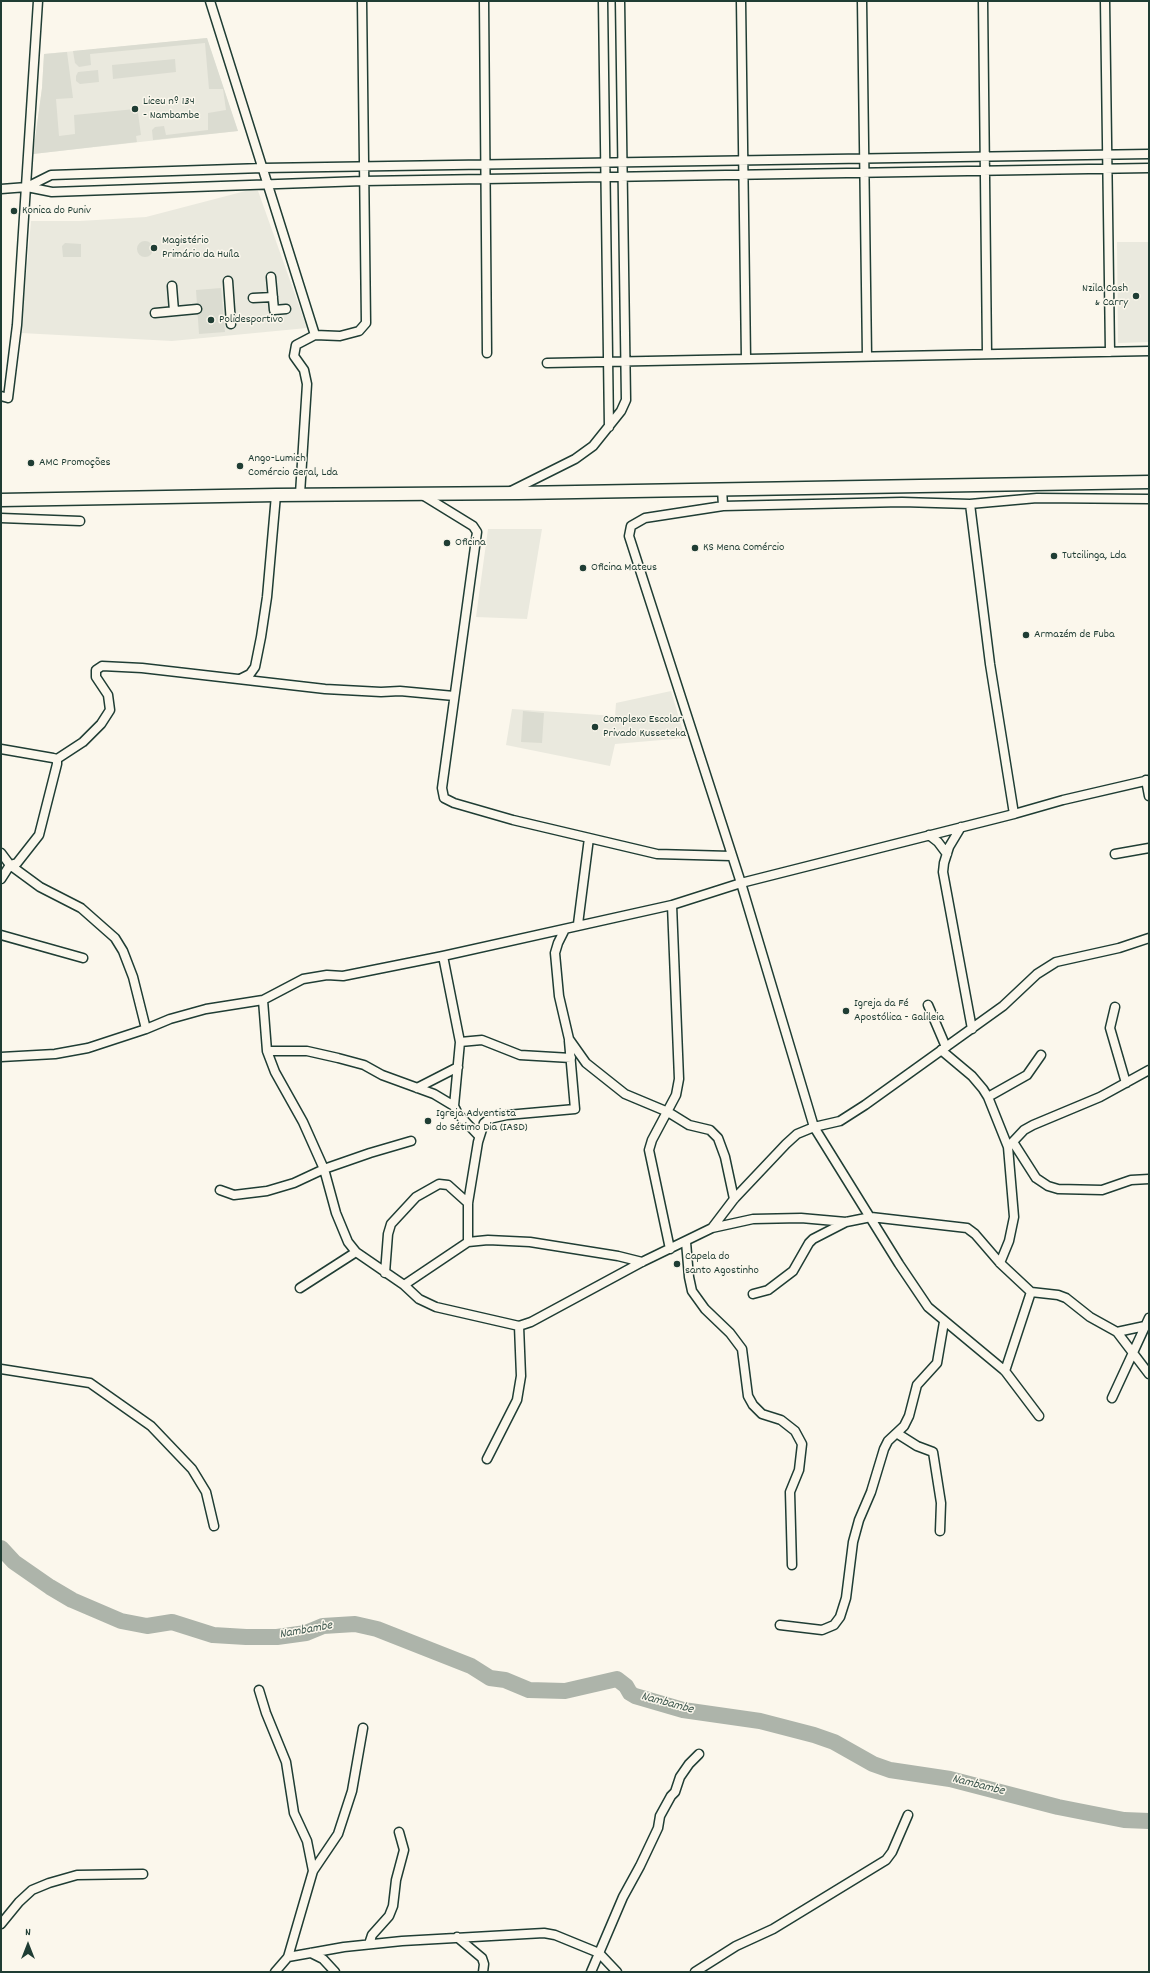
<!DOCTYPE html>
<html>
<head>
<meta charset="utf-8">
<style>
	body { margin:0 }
	#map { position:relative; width:1150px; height:1973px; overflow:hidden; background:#fbf7ec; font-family:Dekko,sans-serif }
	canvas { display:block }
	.frame { position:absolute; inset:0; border:2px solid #1f3d34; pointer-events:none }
	.north { position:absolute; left:8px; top:1925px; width:40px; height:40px; -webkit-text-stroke:3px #fbf7ec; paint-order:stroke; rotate:0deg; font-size:11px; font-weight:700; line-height:16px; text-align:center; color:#1f3d34 }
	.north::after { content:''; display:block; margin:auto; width:14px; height:18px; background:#1f3d34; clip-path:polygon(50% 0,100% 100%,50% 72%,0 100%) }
</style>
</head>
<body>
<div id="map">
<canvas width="1150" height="1973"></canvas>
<div class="frame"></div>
<div class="north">N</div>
</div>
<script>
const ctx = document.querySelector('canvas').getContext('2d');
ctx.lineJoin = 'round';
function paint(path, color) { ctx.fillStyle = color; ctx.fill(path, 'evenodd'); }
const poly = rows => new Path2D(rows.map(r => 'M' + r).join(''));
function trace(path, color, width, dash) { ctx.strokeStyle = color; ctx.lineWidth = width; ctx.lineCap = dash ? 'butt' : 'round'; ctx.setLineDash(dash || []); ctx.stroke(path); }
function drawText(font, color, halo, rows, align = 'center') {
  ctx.font = font + ' Dekko,sans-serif'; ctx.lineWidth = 3; ctx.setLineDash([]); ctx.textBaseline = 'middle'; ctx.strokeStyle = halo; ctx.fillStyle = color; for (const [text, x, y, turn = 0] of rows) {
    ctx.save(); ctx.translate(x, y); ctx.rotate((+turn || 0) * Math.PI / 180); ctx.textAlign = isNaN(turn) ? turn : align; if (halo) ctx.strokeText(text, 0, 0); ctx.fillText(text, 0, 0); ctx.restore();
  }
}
const built = poly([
	[207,38,238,131,33,154,42,88,44,54],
	[257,188,307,328,172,341,21,333,31,221,80,221,146,217],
	[1117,242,1149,242,1149,342,1118,343],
	[488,529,542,529,527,619,476,617],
	[671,691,685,738,615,744,610,766,506,745,512,709,615,716,616,703]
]);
const green = poly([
	[207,38,238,131,153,140,152,130,155,127,164,126,166,135,208,130,208,113,226,110,223,89,209,89,205,43,90,54,91,65,79,67,75,63,73,51],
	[67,52,73,98,56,99,59,136,75,134,74,115,135,109,138,113,141,135,136,136,137,142,33,154,42,88,44,54],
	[175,59,176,72,113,79,112,65],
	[98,70,99,82,80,84,76,81,76,76,78,72],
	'137 249a8 8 0 1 1 16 0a8 8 0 1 1-16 0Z',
	[65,243,81,244,81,257,63,257,62,246],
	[221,288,225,332,199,334,196,290],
	[523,711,544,713,542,743,521,742]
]);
const river = poly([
	[1,1548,14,1562,50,1587,72,1600,121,1621,147,1626,172,1622,213,1635,246,1637,277,1637,306,1633,323,1626,355,1624,377,1629,471,1666,490,1678,505,1680,529,1690,565,1691,617,1679,626,1686,630,1693,635,1696,683,1710,760,1721,814,1735,834,1742,873,1764,890,1770,950,1779,1058,1807,1124,1820,1149,1821]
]);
const street = poly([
	[210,1,315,335],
	[484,1,487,353],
	[603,1,609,427],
	[741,1,746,359],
	[862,1,867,356],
	[983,1,987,354],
	[1105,1,1110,352],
	[27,187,51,175,263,168,1149,154],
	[1,189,27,187,52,192,363,181,1149,168],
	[271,277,274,310,286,309],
	[228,281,231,324],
	[172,286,174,311],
	[253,298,273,297],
	[155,313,197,309],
	[547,363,1149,351],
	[1,396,8,398,17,325,38,1],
	[722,489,723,506],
	[509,492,575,459,593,446,621,411,626,400,620,1],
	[300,494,307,384,304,370,294,356,296,345,315,335,340,336,359,331,366,323,362,1],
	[421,494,473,526,477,532,442,788,444,798,454,803,513,820,657,854,731,856],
	[970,504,1037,498,1149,499],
	[1,518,80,521],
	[240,679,250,674,255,667,261,637,267,597,276,495],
	[1,749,53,758,57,759,57,764,39,835,17,863,10,865,1,879],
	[57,759,83,742,101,724,110,710,108,695,96,677,96,670,102,666,142,668,325,689,381,692,400,691,454,696],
	[1146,780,1149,796],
	[1014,814,990,664,970,504,902,502,723,506,645,518,631,526,629,536,741,883,814,1127,899,1264,928,1307,1005,1371,1039,1416],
	[961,827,949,847,944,863,943,872,972,1029],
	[929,835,938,842,947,854],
	[1,853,10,865,40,887,81,908,115,938,123,951,133,977,146,1029],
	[1115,854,1149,848],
	[578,924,589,838],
	[565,929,558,943,555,953,559,996,569,1039,586,1063,625,1094,668,1112,689,1125,710,1130,718,1138,725,1157,734,1199],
	[1,935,83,958],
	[443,956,460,1042,454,1106,458,1114,479,1136],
	[263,1000,267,1051,275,1072,303,1122,324,1169,336,1213,348,1242,356,1252,404,1285,419,1299,436,1307,519,1326,531,1322,642,1262,712,1228,734,1199,786,1144,797,1134,814,1127,840,1121,865,1105,1003,1006,1037,974,1056,962,1119,948,1149,938],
	[928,1005,946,1047],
	[1115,1007,1110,1028,1126,1083],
	[460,1042,482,1040,520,1055,571,1058],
	[941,1050,972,1076,983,1089,988,1097,1008,1147,1014,1217,1009,1241,1000,1263],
	[267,1051,307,1051,338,1058,364,1065,382,1075,434,1094,454,1106],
	[1,1057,55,1054,88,1048,146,1029,170,1019,206,1009,263,1000,303,979,327,975,343,976,443,956,672,905,741,883,1014,814,1063,800,1149,780],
	[417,1088,458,1067],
	[988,1097,1027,1075,1041,1055],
	[1013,1142,1036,1178,1048,1186,1058,1189,1102,1190,1131,1180,1149,1179],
	[1008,1147,1024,1130,1033,1125,1100,1097,1149,1070],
	[220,1190,234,1195,267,1191,294,1183,324,1169,370,1153,411,1141],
	[712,1228,753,1219,801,1218,846,1222,871,1217,967,1228,975,1234,1000,1263,1031,1292,1058,1295,1066,1298,1090,1317,1117,1332,1149,1374],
	[468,1242,468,1203,478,1142,484,1123,489,1119,507,1115,575,1109,569,1041],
	[686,1242,689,1277,692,1291,705,1309,730,1333,742,1349,748,1396,753,1405,762,1414,781,1420,795,1431,802,1444,799,1470,790,1492,792,1565],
	[670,1249,649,1150,652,1140,676,1095,679,1079,672,905],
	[385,1273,388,1234,391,1224,416,1197,439,1184,448,1185,468,1203],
	[404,1285,468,1242,488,1240,530,1242,618,1256,642,1262],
	[300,1288,356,1252],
	[753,1294,768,1290,793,1271,809,1243,813,1239,846,1222],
	[1117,1332,1145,1326],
	[1,1369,90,1383,151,1426,192,1469,206,1492,214,1526],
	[1005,1371,1031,1292],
	[1112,1398,1149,1318],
	[898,1434,917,1446,933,1452,941,1503,940,1531],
	[487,1459,517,1400,521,1376,519,1326],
	[780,1625,822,1630,834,1625,840,1617,846,1598,853,1542,859,1520,871,1492,884,1449,888,1441,904,1426,909,1416,917,1385,937,1363,944,1322],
	[259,1690,266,1713,286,1762,294,1813,307,1841,313,1871],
	[1,1924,19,1902,32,1890,49,1883,77,1875,143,1874],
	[457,1937,482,1958,484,1964,483,1972],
	[369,1944,372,1935,389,1916,393,1906,396,1880,404,1850,399,1832],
	[311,1953,323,1959,335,1972],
	[288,1957,344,1947,402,1941,544,1933,555,1935,599,1953,617,1972],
	[275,1972,288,1957,313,1871,338,1834,352,1791,363,1728],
	[591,1972,623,1897,640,1866,658,1828,660,1816,671,1796,675,1792,680,1777,689,1764,699,1754],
	[695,1972,736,1946,773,1929,886,1860,892,1852,908,1815]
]);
const primary = poly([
	[1,500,276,495,519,493,1149,482]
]);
const markers = [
	[135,109,4,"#1f3d34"],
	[14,211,4,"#1f3d34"],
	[154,248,4,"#1f3d34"],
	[1136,296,4,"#1f3d34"],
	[211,320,4,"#1f3d34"],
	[31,463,4,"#1f3d34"],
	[240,466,4,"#1f3d34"],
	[447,543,4,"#1f3d34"],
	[695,548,4,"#1f3d34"],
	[1054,556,4,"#1f3d34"],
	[583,568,4,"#1f3d34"],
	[1026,635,4,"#1f3d34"],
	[595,727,4,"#1f3d34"],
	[846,1011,4,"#1f3d34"],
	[428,1121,4,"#1f3d34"],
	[677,1264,4,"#1f3d34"]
];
const poiNames = [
	["Liceu nº 134",143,102],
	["- Nambambe",143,116],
	["Konica do Puniv",22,211],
	["Magistério",162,241],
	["Primário da Huíla",162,255],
	["Nzila Cash",1128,289,"right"],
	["& Carry",1128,303,"right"],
	["Polidesportivo",219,320],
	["Ango-Lumich",248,459],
	["Comércio Geral, Lda",248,473],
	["AMC Promoções",39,463],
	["Oficina",455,543],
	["KS Mena Comércio",703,548],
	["Tutcilinga, Lda",1062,556],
	["Oficina Mateus",591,568],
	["Armazém de Fuba",1034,635],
	["Complexo Escolar",603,720],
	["Privado Kusseteka",603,734],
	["Igreja da Fé",854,1004],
	["Apostólica - Galileia",854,1018],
	["Igreja Adventista",436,1114],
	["do Sétimo Dia (IASD)",436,1128],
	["Capela do",685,1257],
	["santo Agostinho",685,1271]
];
const waterNames = [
	["Nambambe",306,1631,-10],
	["Nambambe",667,1704,15],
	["Nambambe",978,1786,14]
];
paint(built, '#eae9de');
paint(green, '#dbdcd1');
trace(river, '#adb4aa', 16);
trace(street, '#1f3d34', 11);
trace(primary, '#1f3d34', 15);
trace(street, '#fbf7ec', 8);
trace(primary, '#fbf7ec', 12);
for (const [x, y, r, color] of markers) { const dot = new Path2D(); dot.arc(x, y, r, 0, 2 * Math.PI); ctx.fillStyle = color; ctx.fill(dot); trace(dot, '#fbf7ec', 1.5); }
drawText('12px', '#1f3d34', '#fbf7ec', poiNames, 'left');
drawText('italic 13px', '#425b52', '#fbf7ec', waterNames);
</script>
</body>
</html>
